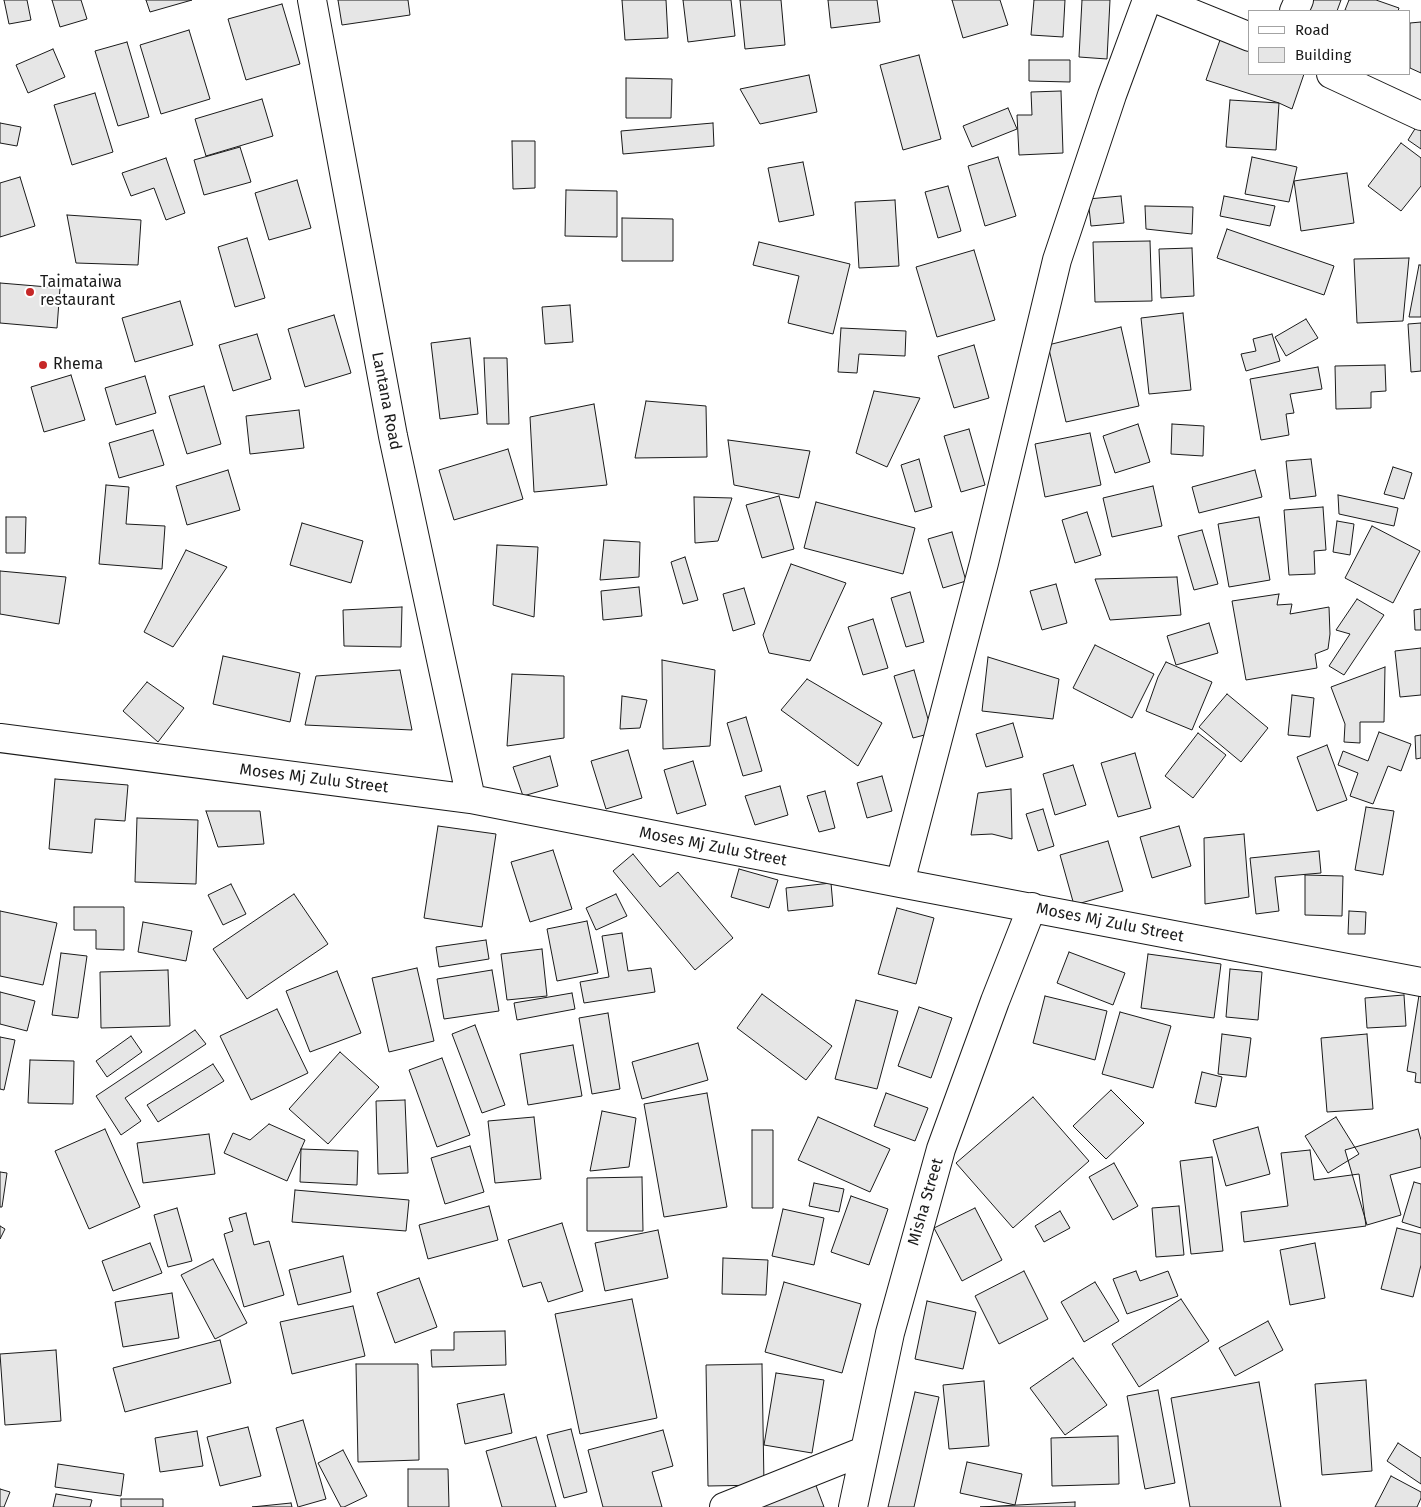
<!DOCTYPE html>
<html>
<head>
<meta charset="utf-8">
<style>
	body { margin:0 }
	#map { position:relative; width:1421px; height:1507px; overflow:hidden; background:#fff; font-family:"Fira Sans",sans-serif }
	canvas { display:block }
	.legend { position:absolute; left:1248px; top:10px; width:162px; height:65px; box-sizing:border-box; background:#fff; border:1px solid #a3a3a3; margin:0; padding:6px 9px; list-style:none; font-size:15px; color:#1a1a1a }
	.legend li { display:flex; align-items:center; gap:10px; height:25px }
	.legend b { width:25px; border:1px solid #a3a3a3 }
</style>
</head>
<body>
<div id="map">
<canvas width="1421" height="1507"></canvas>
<ul class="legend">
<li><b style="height:6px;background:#fff"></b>Road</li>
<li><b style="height:14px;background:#e6e6e6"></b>Building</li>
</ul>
</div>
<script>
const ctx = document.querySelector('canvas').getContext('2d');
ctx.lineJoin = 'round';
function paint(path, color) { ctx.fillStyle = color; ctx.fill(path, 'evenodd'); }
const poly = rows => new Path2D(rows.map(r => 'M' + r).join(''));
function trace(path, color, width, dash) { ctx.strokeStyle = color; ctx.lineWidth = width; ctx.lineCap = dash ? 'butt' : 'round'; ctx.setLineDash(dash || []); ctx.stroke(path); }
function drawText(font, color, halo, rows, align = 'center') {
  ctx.font = font + ' "Fira Sans",sans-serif'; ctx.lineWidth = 4; ctx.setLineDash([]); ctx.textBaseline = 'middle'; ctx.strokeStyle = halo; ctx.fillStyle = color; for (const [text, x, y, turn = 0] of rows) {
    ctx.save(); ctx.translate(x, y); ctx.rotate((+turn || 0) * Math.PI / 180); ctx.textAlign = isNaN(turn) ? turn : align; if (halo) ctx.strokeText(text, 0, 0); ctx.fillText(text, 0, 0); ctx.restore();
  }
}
const building = poly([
	[4,0,27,0,31,20,9,24,4,0],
	[52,0,81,0,87,19,60,27,52,0],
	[146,0,192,0,150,12,146,0],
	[338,0,408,0,410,15,342,25,338,0],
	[622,0,666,0,668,38,625,40,622,0],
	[683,0,731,0,735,36,688,42,683,0],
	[740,0,781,0,785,45,745,49,740,0],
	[828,0,877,0,880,22,831,28,828,0],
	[952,0,1000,0,1008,25,963,38,952,0],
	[1034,0,1065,0,1063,37,1031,35,1034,0],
	[1082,0,1110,0,1107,59,1079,57,1082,0],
	[1312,0,1341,0,1337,11,1308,11,1312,0],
	[1349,0,1376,0,1399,8,1398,11,1349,11,1345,10,1349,0],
	[282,4,300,64,246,80,228,19,282,4],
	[1421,22,1421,73,1410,68,1410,23,1421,22],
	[189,30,210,99,161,114,140,45,189,30],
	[1220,40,1250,50,1250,74,1304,74,1292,109,1279,103,1206,80,1220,40],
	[127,42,149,117,118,126,95,51,127,42],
	[53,49,65,77,28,93,16,65,53,49],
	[919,55,941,139,903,150,880,65,919,55],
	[1029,60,1070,60,1070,82,1029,81,1029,60],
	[809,75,817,112,760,124,740,89,809,75],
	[626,78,672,79,671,118,626,118,626,78],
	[1061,91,1063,153,1019,155,1017,115,1032,115,1031,92,1061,91],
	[95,93,113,152,72,165,54,105,95,93],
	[262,99,273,136,206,156,195,119,262,99],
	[1230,100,1279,103,1276,150,1226,147,1230,100],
	[1008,108,1017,129,972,147,963,126,1008,108],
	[0,123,21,127,17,146,0,143,0,123],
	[713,123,714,146,623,154,621,131,713,123],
	[1418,124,1421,126,1421,149,1408,140,1418,124],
	[512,141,535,141,535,188,513,189,512,141],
	[1401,143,1421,158,1421,186,1401,211,1368,186,1401,143],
	[240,147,251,182,204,195,194,160,240,147],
	[998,157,1016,216,985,226,968,166,998,157],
	[1252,157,1297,167,1289,202,1245,194,1252,157],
	[166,158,185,213,166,220,154,188,131,196,122,173,166,158],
	[803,162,814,215,779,222,768,168,803,162],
	[1347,173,1354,223,1301,231,1294,181,1347,173],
	[20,177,35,226,0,237,0,183,20,177],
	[297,180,311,228,269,240,255,193,297,180],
	[948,186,961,231,938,238,925,192,948,186],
	[566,190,617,191,617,237,565,236,566,190],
	[1121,196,1124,223,1091,226,1088,199,1121,196],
	[1224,196,1275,206,1270,226,1220,216,1224,196],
	[895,200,899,266,859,268,855,202,895,200],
	[1145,206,1193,207,1192,234,1146,229,1145,206],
	[67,215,141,220,138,265,76,263,67,215],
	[622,218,673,219,673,261,622,261,622,218],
	[1227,229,1334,266,1324,295,1217,258,1227,229],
	[247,238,265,298,235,307,218,247,247,238],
	[1150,241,1152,301,1095,302,1093,242,1150,241],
	[759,242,850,264,833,334,788,323,799,276,753,265,759,242],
	[1192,248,1194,296,1161,298,1159,249,1192,248],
	[974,250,995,320,937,337,916,267,974,250],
	[1409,258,1403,321,1357,323,1354,259,1409,258],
	[1419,265,1421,265,1421,317,1409,317,1419,265],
	[0,283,60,288,57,328,0,323,0,283],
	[180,301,193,345,135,362,122,318,180,301],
	[570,305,573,342,545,344,542,307,570,305],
	[1183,313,1191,390,1149,394,1141,318,1183,313],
	[334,315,351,373,305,387,288,329,334,315],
	[1306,319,1318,338,1286,356,1275,337,1306,319],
	[1421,323,1421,371,1411,372,1408,324,1421,323],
	[1121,327,1139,406,1066,422,1048,345,1121,327],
	[841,328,906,331,905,356,859,354,857,373,838,372,841,328],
	[257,334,271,379,233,391,219,345,257,334],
	[1272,334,1280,361,1246,371,1241,354,1256,351,1253,339,1272,334],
	[470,338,478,414,440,419,431,343,470,338],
	[974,345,989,398,954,408,938,356,974,345],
	[484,358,507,358,509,424,487,424,484,358],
	[1385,365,1386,391,1371,392,1371,408,1336,409,1335,366,1385,365],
	[1318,367,1322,389,1290,394,1294,413,1286,414,1289,435,1261,440,1250,379,1318,367],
	[71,375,85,420,44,432,31,387,71,375],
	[145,376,156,413,116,425,105,388,145,376],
	[204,386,221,444,187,454,169,396,204,386],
	[874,391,920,398,887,467,856,453,874,391],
	[646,401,706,406,707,457,635,458,646,401],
	[594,404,607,485,534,492,530,417,594,404],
	[299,410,304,448,250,454,246,416,299,410],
	[1138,424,1150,462,1115,473,1103,436,1138,424],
	[1172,424,1204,426,1203,456,1171,454,1172,424],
	[969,429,985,485,961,492,944,436,969,429],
	[153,430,164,465,119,478,109,443,153,430],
	[1090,433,1101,485,1045,497,1035,444,1090,433],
	[728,440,810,451,799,498,734,485,728,440],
	[508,449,523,499,454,520,439,470,508,449],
	[919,459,932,507,915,512,901,465,919,459],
	[1311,459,1316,496,1290,499,1286,461,1311,459],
	[1393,467,1412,473,1404,499,1384,494,1393,467],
	[228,470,240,510,187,525,176,486,228,470],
	[1255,470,1262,497,1199,513,1192,487,1255,470],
	[106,485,129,487,126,524,165,526,162,569,99,564,106,485],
	[1153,486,1162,526,1112,537,1103,498,1153,486],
	[1338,495,1398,508,1394,526,1339,514,1338,495],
	[779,496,794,549,762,558,746,505,779,496],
	[694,497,732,498,718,541,695,543,694,497],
	[816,502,915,528,903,574,804,548,816,502],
	[1323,507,1326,550,1314,551,1315,574,1289,575,1284,510,1323,507],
	[1087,512,1101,555,1075,563,1062,520,1087,512],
	[6,517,26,517,25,553,6,553,6,517],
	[1259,517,1270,580,1229,587,1218,524,1259,517],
	[1337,521,1354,524,1350,555,1333,552,1337,521],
	[302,523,363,541,351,583,290,565,302,523],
	[1372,526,1420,551,1393,603,1345,578,1372,526],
	[1202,530,1218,584,1194,590,1178,536,1202,530],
	[952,532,966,581,943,588,928,539,952,532],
	[604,540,640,542,639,577,600,580,604,540],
	[497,545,538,547,534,617,493,605,497,545],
	[186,550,227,567,173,647,144,632,186,550],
	[685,557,698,600,683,604,671,562,685,557],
	[791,564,846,583,810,661,769,653,763,635,791,564],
	[0,571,66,577,59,624,0,614,0,571],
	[1177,577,1181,615,1110,620,1095,579,1177,577],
	[1056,584,1067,623,1042,630,1030,591,1056,584],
	[639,587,642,616,603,620,601,591,639,587],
	[744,588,755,624,733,631,723,594,744,588],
	[910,592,924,642,906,647,891,598,910,592],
	[1279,594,1277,605,1292,604,1290,614,1329,607,1330,634,1328,649,1315,654,1317,668,1246,680,1232,601,1279,594],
	[1357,599,1384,615,1344,675,1329,666,1350,634,1336,630,1357,599],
	[402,607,401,647,344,646,343,610,402,607],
	[1421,609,1421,630,1415,630,1414,610,1421,609],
	[873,619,888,668,863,675,848,627,873,619],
	[1209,623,1218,653,1176,665,1167,636,1209,623],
	[1095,645,1154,674,1132,718,1073,688,1095,645],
	[1421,648,1421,695,1400,697,1395,651,1421,648],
	[223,656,300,673,290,722,213,704,223,656],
	[988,657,1059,679,1053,719,982,711,988,657],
	[662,660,715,670,710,746,663,749,662,660],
	[1166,662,1212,682,1192,730,1146,711,1158,677,1166,662],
	[1385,667,1384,722,1360,722,1360,743,1344,742,1345,724,1331,687,1385,667],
	[400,670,412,730,305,725,316,676,400,670],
	[914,670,932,733,913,738,894,676,914,670],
	[512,674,564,676,564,738,507,746,512,674],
	[807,679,882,723,858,766,781,710,807,679],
	[147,682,184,708,158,742,123,711,147,682],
	[1227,694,1268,728,1241,762,1199,727,1227,694],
	[1292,695,1314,698,1310,737,1288,735,1292,695],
	[622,696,647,700,640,728,620,729,622,696],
	[746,717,762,771,743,776,727,723,746,717],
	[1013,723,1023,757,986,767,976,734,1013,723],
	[1379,732,1411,744,1401,771,1388,766,1373,804,1350,796,1358,773,1338,765,1343,751,1368,761,1379,732],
	[1198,733,1226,755,1193,798,1165,776,1198,733],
	[1421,735,1421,758,1416,759,1415,736,1421,735],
	[1327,745,1347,800,1317,811,1297,757,1327,745],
	[628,750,642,798,606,809,591,761,628,750],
	[1135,753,1151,808,1118,817,1101,763,1135,753],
	[550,756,558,786,523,796,513,767,550,756],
	[693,761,706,805,677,814,664,770,693,761],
	[1073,765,1086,805,1055,815,1043,774,1073,765],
	[882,776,892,811,867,818,857,783,882,776],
	[55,779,128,785,125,821,95,819,92,853,49,849,55,779],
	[780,786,788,815,755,825,745,796,780,786],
	[1011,789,1012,839,992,834,971,835,978,793,1011,789],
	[825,791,835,828,819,832,807,796,825,791],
	[1366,807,1394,811,1383,875,1355,870,1366,807],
	[1043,809,1054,846,1038,851,1026,814,1043,809],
	[206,811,260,811,264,844,218,847,206,811],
	[137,818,198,820,196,884,135,882,137,818],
	[438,826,496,834,482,927,424,918,438,826],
	[1179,826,1191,866,1152,878,1140,837,1179,826],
	[1244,834,1249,897,1205,904,1204,838,1244,834],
	[1108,841,1123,891,1074,905,1060,855,1108,841],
	[553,850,572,909,530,922,511,862,553,850],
	[1319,851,1321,873,1275,877,1279,911,1256,914,1250,858,1319,851],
	[633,854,660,887,678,872,733,938,695,970,613,871,633,854],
	[739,869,778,880,769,908,731,897,739,869],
	[1305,875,1343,876,1342,916,1305,915,1305,875],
	[831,883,833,906,788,911,786,888,831,883],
	[231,884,246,914,223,925,208,895,231,884],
	[294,894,328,944,247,999,213,949,294,894],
	[616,894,627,916,596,930,586,908,616,894],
	[74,907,124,907,124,950,96,949,96,930,74,930,74,907],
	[897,908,934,918,916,984,878,974,897,908],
	[0,911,57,923,43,985,0,976,0,911],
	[1349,911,1366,912,1365,934,1348,934,1349,911],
	[587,921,598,973,557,981,547,929,587,921],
	[143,922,192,931,186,961,138,952,143,922],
	[622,933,628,971,651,968,655,992,584,1003,580,982,609,977,602,936,622,933],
	[486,940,489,959,439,967,436,947,486,940],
	[542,949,547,996,507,1000,501,954,542,949],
	[1069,952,1125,973,1113,1005,1057,983,1069,952],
	[61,953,87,956,78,1018,52,1015,61,953],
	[1148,954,1221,964,1214,1018,1141,1008,1148,954],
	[417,968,434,1041,389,1052,372,978,417,968],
	[1230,969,1262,972,1258,1020,1226,1017,1230,969],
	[168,970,170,1026,101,1028,100,972,168,970],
	[492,970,499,1011,444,1019,437,979,492,970],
	[337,971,361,1033,310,1052,286,991,337,971],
	[1420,989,1421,989,1421,1083,1415,1082,1416,1073,1407,1071,1420,989],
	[0,992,35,1001,27,1031,0,1024,0,992],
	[572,993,575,1009,517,1020,514,1003,572,993],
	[762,994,832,1046,806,1080,737,1028,762,994],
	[1404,995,1406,1026,1367,1028,1365,998,1404,995],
	[1045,996,1107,1011,1095,1060,1033,1043,1045,996],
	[856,1000,898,1011,877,1089,835,1079,856,1000],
	[919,1007,952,1018,931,1078,898,1066,919,1007],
	[277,1009,308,1073,251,1100,220,1036,277,1009],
	[1120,1012,1171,1026,1153,1088,1102,1074,1120,1012],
	[608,1013,620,1089,592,1094,579,1018,608,1013],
	[475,1025,505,1105,482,1113,452,1034,475,1025],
	[195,1030,206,1044,125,1098,141,1121,121,1135,96,1096,195,1030],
	[1222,1034,1251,1038,1246,1077,1218,1074,1222,1034],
	[1367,1034,1373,1109,1327,1112,1321,1038,1367,1034],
	[131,1036,142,1052,107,1077,96,1061,131,1036],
	[0,1037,15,1040,4,1090,0,1089,0,1037],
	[698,1043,708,1080,642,1099,632,1062,698,1043],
	[573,1045,582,1096,528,1105,520,1054,573,1045],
	[340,1052,379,1087,328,1144,289,1109,340,1052],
	[442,1058,470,1135,437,1147,409,1070,442,1058],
	[30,1060,74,1061,73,1104,28,1103,30,1060],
	[213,1064,224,1081,158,1122,147,1105,213,1064],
	[1202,1072,1222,1077,1216,1107,1195,1103,1202,1072],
	[1111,1090,1144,1123,1106,1159,1073,1126,1111,1090],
	[707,1093,727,1207,664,1217,644,1104,707,1093],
	[886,1093,928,1108,915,1141,874,1126,886,1093],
	[1033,1097,1089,1161,1013,1228,956,1163,1033,1097],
	[405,1100,408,1173,378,1174,376,1101,405,1100],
	[602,1111,636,1118,629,1167,590,1171,602,1111],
	[534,1117,541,1179,495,1183,488,1121,534,1117],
	[818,1117,890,1149,870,1192,798,1160,818,1117],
	[1336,1117,1359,1154,1328,1173,1305,1136,1336,1117],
	[269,1124,305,1140,287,1181,224,1153,233,1133,250,1140,269,1124],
	[1258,1127,1270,1174,1226,1186,1213,1140,1258,1127],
	[105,1129,140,1207,89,1229,55,1151,105,1129],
	[1418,1129,1421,1140,1421,1167,1390,1175,1401,1215,1367,1225,1345,1150,1418,1129],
	[752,1130,773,1130,773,1208,752,1208,752,1130],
	[209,1134,215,1174,143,1183,137,1143,209,1134],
	[470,1146,484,1192,445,1204,431,1158,470,1146],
	[301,1149,358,1151,357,1185,300,1182,301,1149],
	[1310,1150,1314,1180,1359,1174,1366,1226,1244,1242,1241,1212,1288,1206,1281,1153,1310,1150],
	[1212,1157,1223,1251,1191,1254,1180,1161,1212,1157],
	[1114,1163,1138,1206,1113,1220,1089,1177,1114,1163],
	[0,1172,7,1173,2,1207,0,1207,0,1172],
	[642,1177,643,1231,587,1231,587,1178,642,1177],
	[1414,1182,1421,1184,1421,1228,1402,1222,1414,1182],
	[814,1183,844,1189,839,1212,809,1206,814,1183],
	[295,1190,409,1200,406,1231,292,1222,295,1190],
	[851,1196,888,1209,869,1265,831,1252,851,1196],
	[489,1206,498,1240,428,1259,419,1225,489,1206],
	[1179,1206,1184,1255,1156,1257,1152,1208,1179,1206],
	[177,1208,192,1261,168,1267,154,1215,177,1208],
	[975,1208,1002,1260,962,1281,934,1228,975,1208],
	[783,1209,824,1218,814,1265,772,1256,783,1209],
	[1060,1211,1070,1228,1044,1242,1035,1226,1060,1211],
	[246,1213,254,1245,269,1241,284,1295,244,1307,224,1234,233,1231,229,1218,246,1213],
	[562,1223,583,1291,548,1302,541,1282,523,1287,508,1240,562,1223],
	[0,1226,5,1229,0,1239,0,1226],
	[1397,1228,1421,1234,1421,1265,1413,1297,1381,1289,1397,1228],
	[658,1230,668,1278,605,1291,595,1243,658,1230],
	[150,1243,162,1273,113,1291,102,1261,150,1243],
	[1315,1243,1325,1298,1290,1305,1280,1250,1315,1243],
	[343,1256,351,1292,298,1305,289,1270,343,1256],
	[723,1258,768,1260,766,1295,722,1294,723,1258],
	[213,1259,247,1323,215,1339,181,1275,213,1259],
	[1024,1271,1048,1319,999,1344,975,1296,1024,1271],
	[1136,1271,1140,1281,1168,1271,1178,1296,1127,1314,1113,1279,1136,1271],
	[419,1278,437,1327,395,1343,377,1293,419,1278],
	[784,1282,861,1304,842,1373,765,1352,784,1282],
	[1095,1282,1119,1321,1084,1342,1061,1302,1095,1282],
	[172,1293,179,1338,123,1347,115,1302,172,1293],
	[632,1299,657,1418,580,1434,555,1314,632,1299],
	[1181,1299,1209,1341,1139,1387,1112,1344,1181,1299],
	[927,1301,976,1312,963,1369,915,1359,927,1301],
	[353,1306,365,1356,292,1374,280,1322,353,1306],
	[1268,1321,1283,1350,1235,1376,1219,1348,1268,1321],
	[505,1331,506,1365,432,1367,431,1350,454,1350,454,1332,505,1331],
	[220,1340,231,1383,125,1412,113,1368,220,1340],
	[56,1350,61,1421,5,1425,0,1354,56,1350],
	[1073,1358,1107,1405,1065,1435,1030,1388,1073,1358],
	[356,1364,418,1364,419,1460,358,1462,356,1364],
	[762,1364,764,1485,708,1486,706,1365,762,1364],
	[776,1373,824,1380,812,1453,764,1445,776,1373],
	[1366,1380,1372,1471,1322,1475,1315,1384,1366,1380],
	[984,1381,989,1446,949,1449,943,1385,984,1381],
	[1259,1382,1281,1507,1190,1507,1171,1398,1259,1382],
	[1158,1390,1175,1483,1145,1489,1127,1396,1158,1390],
	[915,1392,939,1397,914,1507,888,1507,915,1392],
	[504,1394,512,1433,465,1444,457,1404,504,1394],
	[303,1420,326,1499,298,1507,276,1428,303,1420],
	[248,1427,261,1476,220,1486,207,1437,248,1427],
	[571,1429,587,1492,564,1498,547,1435,571,1429],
	[663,1430,673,1466,652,1472,662,1507,603,1507,588,1450,663,1430],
	[197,1431,203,1466,160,1472,155,1438,197,1431],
	[1118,1436,1119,1484,1052,1486,1051,1438,1118,1436],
	[536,1437,556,1507,502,1507,486,1451,536,1437],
	[1398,1443,1421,1458,1421,1484,1387,1461,1398,1443],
	[343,1450,367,1496,344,1507,341,1507,318,1463,343,1450],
	[967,1462,1022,1474,1015,1505,960,1493,967,1462],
	[58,1464,124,1474,121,1496,55,1487,58,1464],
	[408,1469,448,1469,449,1507,408,1507,408,1469],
	[1391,1476,1421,1492,1421,1498,1417,1507,1375,1507,1391,1476],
	[815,1483,824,1507,753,1507,815,1483],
	[0,1489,10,1492,4,1507,0,1507,0,1489],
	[56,1494,92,1500,90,1507,53,1507,56,1494],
	[121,1499,163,1499,163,1507,121,1507,121,1499],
	[1075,1502,1075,1507,980,1507,1075,1502],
	[291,1503,292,1507,252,1507,291,1503]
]);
const street = poly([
	[312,0,393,436,471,799],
	[1159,0,1250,37],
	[1294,11,1299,0],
	[1331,74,1421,116],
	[0,738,471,799,900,883,1421,982],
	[900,883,984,563,1057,260,1112,95,1147,0],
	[724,1507,864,1451],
	[853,1507,890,1333,941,1149,995,1001,1032,907]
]);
const markers = [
	[30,292,5,"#c62828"],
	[43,365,5,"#c62828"]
];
const poiNames = [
	["Taimataiwa",40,283],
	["restaurant",40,301],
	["Rhema",53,365]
];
const streetNames = [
	["Lantana Road",386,401,79],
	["Moses Mj Zulu Street",314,779,7],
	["Moses Mj Zulu Street",713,847,11],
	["Moses Mj Zulu Street",1110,923,11],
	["Misha Street",926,1202,-74]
];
paint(building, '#e6e6e6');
trace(building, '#1a1a1a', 1);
trace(street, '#1a1a1a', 30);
trace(street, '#fff', 28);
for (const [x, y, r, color] of markers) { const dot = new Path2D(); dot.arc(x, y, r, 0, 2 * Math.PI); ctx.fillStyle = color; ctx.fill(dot); trace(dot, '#fff', 2); }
drawText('16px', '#1a1a1a', '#fff', poiNames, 'left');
drawText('16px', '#1a1a1a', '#fff', streetNames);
</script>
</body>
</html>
